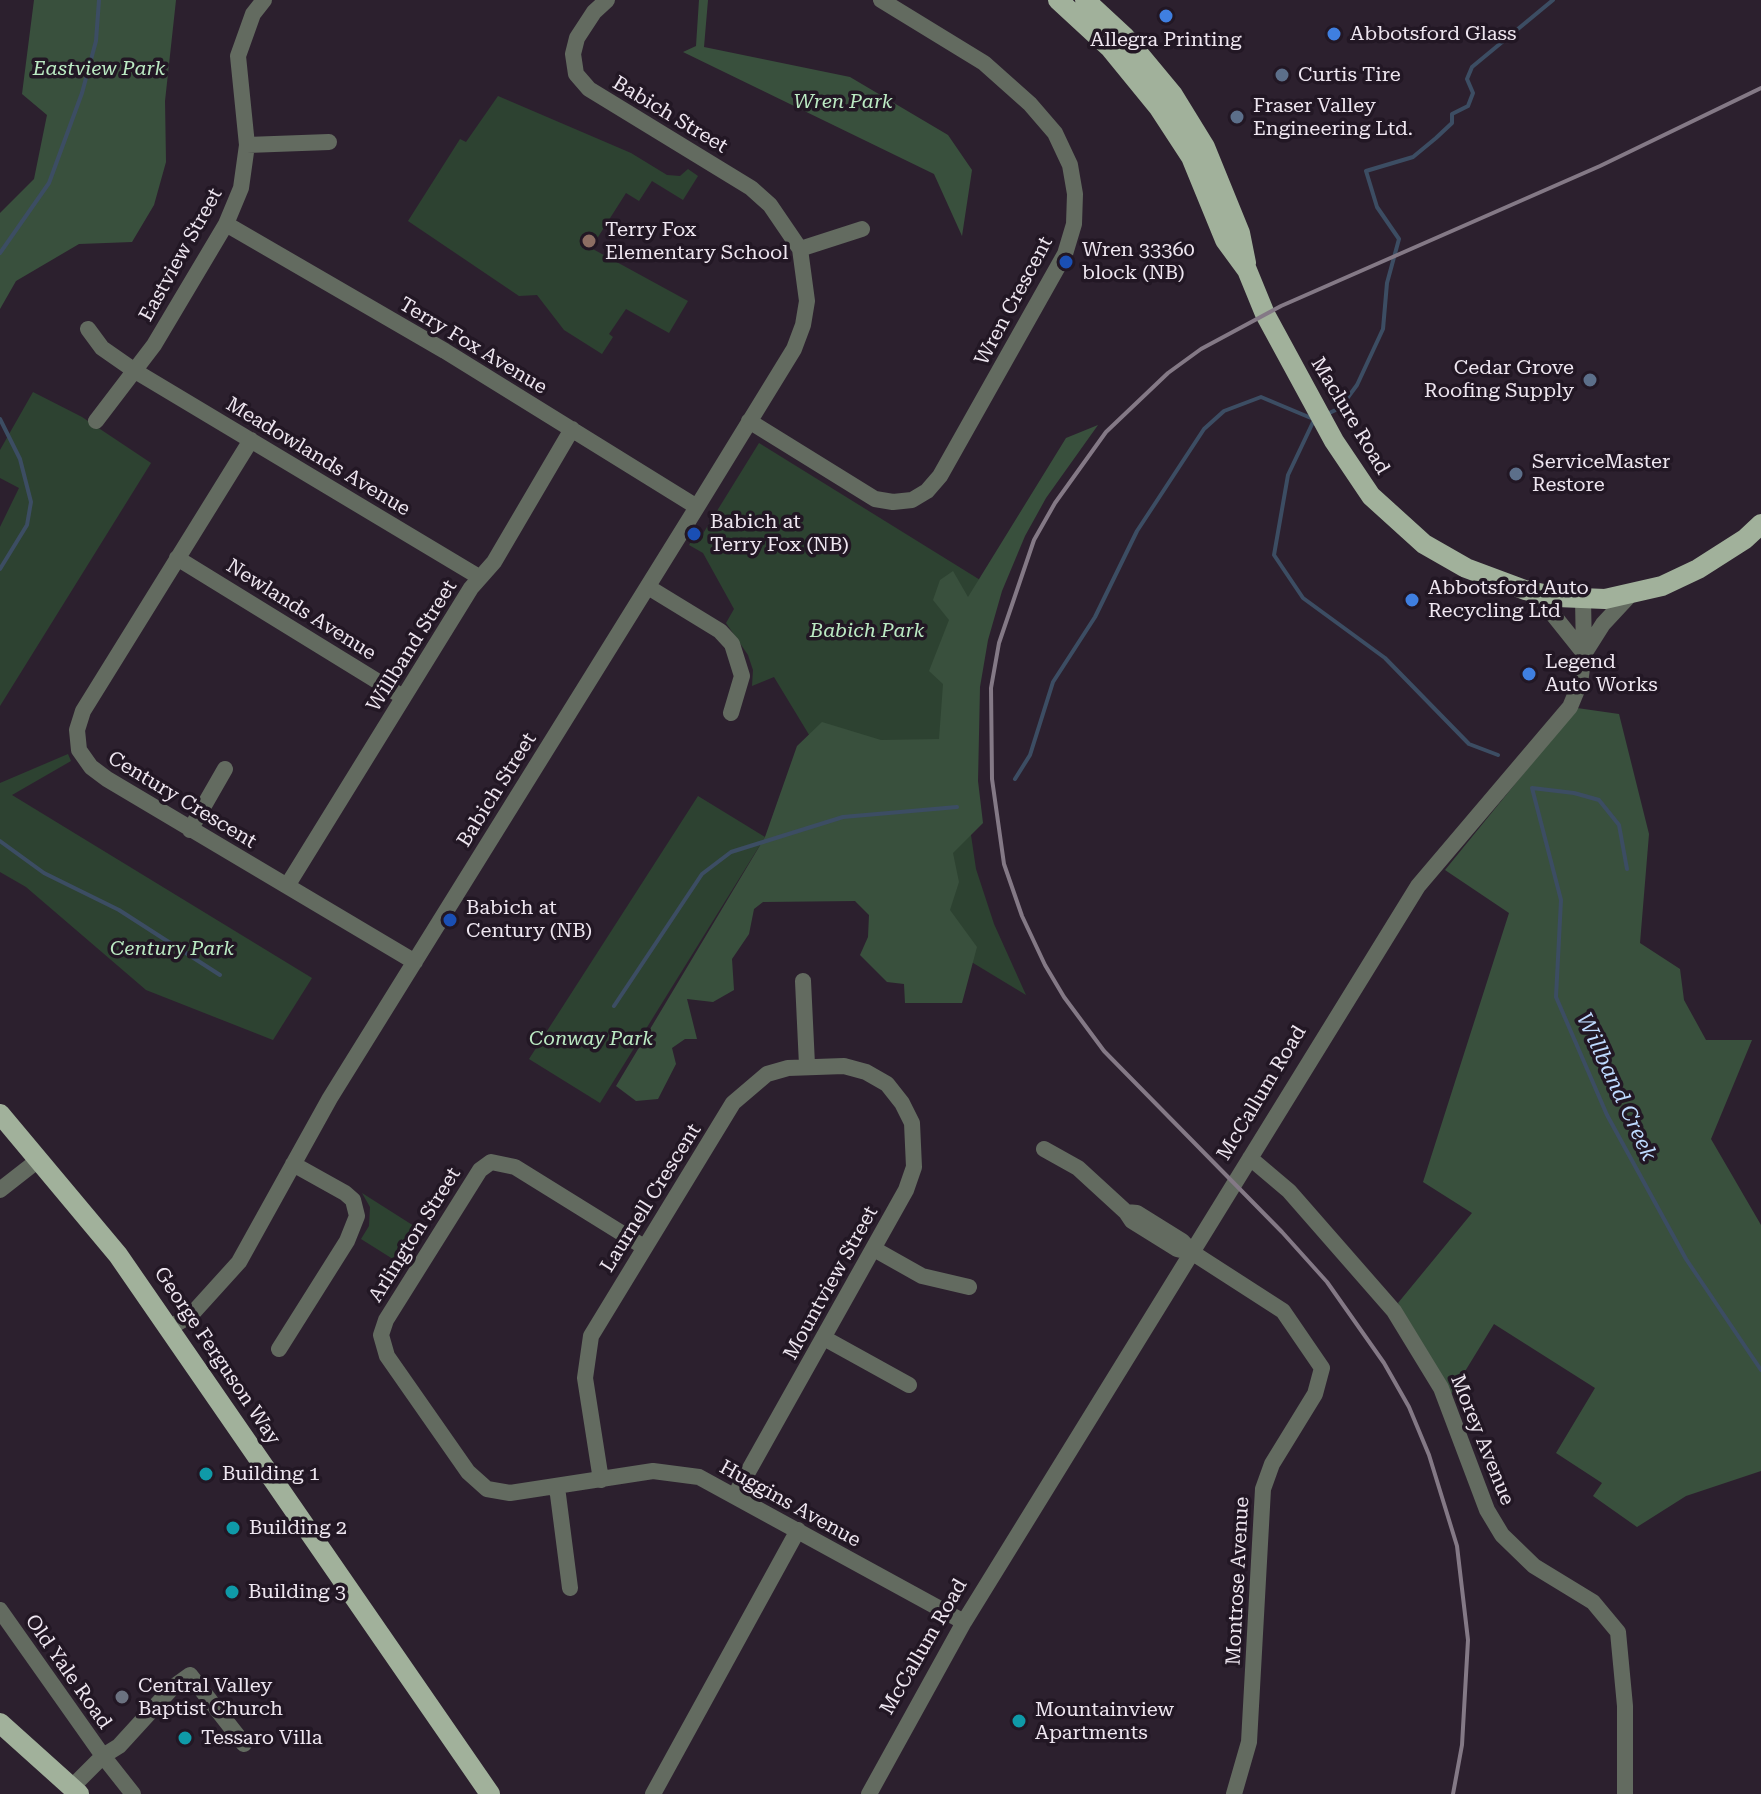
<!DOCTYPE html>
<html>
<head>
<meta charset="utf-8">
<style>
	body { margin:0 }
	canvas { display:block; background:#2c202e }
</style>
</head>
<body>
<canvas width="1761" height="1794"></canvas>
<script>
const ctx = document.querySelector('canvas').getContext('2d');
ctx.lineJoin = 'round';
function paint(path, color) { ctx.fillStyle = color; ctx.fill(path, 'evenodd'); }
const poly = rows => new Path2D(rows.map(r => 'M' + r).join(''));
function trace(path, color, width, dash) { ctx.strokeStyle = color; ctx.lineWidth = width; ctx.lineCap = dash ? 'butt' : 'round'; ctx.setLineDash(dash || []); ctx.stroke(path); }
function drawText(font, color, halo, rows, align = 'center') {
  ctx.font = font + ' "Roboto Serif",serif'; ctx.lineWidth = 7; ctx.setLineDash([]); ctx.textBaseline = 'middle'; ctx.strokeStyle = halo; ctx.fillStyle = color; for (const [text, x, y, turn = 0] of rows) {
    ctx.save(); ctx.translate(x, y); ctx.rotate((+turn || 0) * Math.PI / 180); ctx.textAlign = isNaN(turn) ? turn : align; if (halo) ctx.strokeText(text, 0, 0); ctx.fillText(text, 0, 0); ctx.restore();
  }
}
const green = poly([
	[498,96,631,153,667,175,680,176,688,169,698,176,683,200,652,181,639,201,626,193,591,248,688,301,669,333,626,309,609,334,613,337,602,354,564,330,537,295,519,296,408,221,460,139,466,142],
	[33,392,82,417,151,463,0,706,0,527,19,488,0,478,0,450],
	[759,443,985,583,963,781,976,869,994,924,1026,995,765,837,600,1103,529,1059,698,796,765,837,784,807,811,738,774,677,752,686,753,670,748,655,726,623,734,609,703,553,689,545,693,538,699,540],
	[68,754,71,761,12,795,312,978,273,1040,146,990,26,887,0,872,0,783],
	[362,1193,425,1233,404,1266,361,1239,369,1226,370,1207]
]);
const forest = poly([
	[34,0,176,0,165,101,166,162,154,205,132,242,79,244,16,281,0,309,0,213,34,179,47,115,22,94],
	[699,0,708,0,704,47,850,77,948,135,972,170,962,236,934,174,683,52,696,46],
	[1098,425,1046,498,1025,536,1002,591,988,640,980,687,978,781,983,823,953,853,959,882,950,910,977,947,962,1003,905,1003,904,984,887,982,860,955,868,937,869,915,855,901,763,902,754,909,749,934,732,959,734,990,713,1002,687,999,697,1039,685,1039,672,1048,676,1064,658,1099,636,1101,616,1086,765,837,797,746,822,722,881,740,939,739,943,684,929,671,949,620,933,600,940,580,953,571,968,597,1066,438],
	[1577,708,1619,714,1649,834,1640,943,1680,969,1684,1000,1706,1040,1752,1040,1711,1139,1761,1225,1761,1471,1686,1496,1637,1527,1593,1496,1602,1483,1556,1453,1595,1388,1494,1324,1448,1399,1398,1303,1472,1213,1423,1182,1509,913,1445,870]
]);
const stream = poly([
	[0,253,49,183,82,93,96,41,99,0],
	[1327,414,1340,408,1357,385,1383,329,1387,283,1399,239,1377,207,1366,171,1413,157,1436,138,1452,123,1452,114,1468,106,1473,93,1467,79,1472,67,1553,0],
	[1315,418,1288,475,1274,555,1303,598,1385,658,1469,744,1498,755],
	[0,419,20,459,31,502,27,525,0,569],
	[1015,779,1030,755,1053,682,1095,617,1137,531,1204,429,1224,411,1261,397,1311,418],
	[0,841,44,873,119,910,220,975],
	[1627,869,1619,825,1599,800,1574,793,1532,788,1561,900,1556,997,1607,1115,1686,1259,1761,1370],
	[614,1006,702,874,731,852,843,817,957,807]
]);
const minor = poly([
	[247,145,329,142],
	[226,224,445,351,697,507],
	[800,249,862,229],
	[88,329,102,348,135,371,479,577],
	[96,421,154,345,226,224,241,188,247,145,238,56,253,14,264,0],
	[749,421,875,499,893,502,912,500,927,491,940,476,1065,254,1074,224,1075,194,1070,165,1055,133,1030,104,984,63,881,0],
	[251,440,83,711,77,730,79,750,91,767,107,779,415,962],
	[177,558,403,697],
	[648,587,720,631,732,644,742,676,731,713],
	[1535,592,1583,652],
	[1584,654,1603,624,1629,596],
	[190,830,225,769],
	[287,886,471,588,494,562,572,429],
	[803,981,807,1065],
	[1044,1149,1078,1168,1126,1212],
	[1250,1158,1289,1191,1394,1311,1441,1388,1487,1510,1502,1535,1534,1566,1593,1602,1618,1632,1625,1706,1625,1794],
	[0,1190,37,1161],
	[644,1247,515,1167,491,1162,480,1170,386,1320,381,1335,387,1356,468,1472,487,1489,510,1493,653,1471,699,1477,964,1622],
	[874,1249,922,1276,969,1287],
	[1193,1253,1177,1249,1132,1221,1126,1212,1137,1213,1182,1241,1193,1253,1283,1311,1322,1368,1315,1394,1272,1464,1263,1489,1249,1742,1234,1794],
	[169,1328,191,1315,239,1262,330,1098,697,507,794,349,803,325,807,301,800,249,770,205,751,188,589,89,576,74,573,54,577,38,594,12,607,0],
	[824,1338,909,1385],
	[279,1349,347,1241,357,1216,353,1200,345,1193,293,1164],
	[601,1480,585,1378,591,1336,733,1103,767,1074,788,1068,844,1066,866,1072,887,1084,902,1103,912,1123,914,1167,906,1190,735,1495],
	[557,1487,570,1588],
	[0,1610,103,1756,72,1787],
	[133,1794,103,1756,119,1746,172,1688,190,1675,244,1744],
	[653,1794,798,1530],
	[869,1794,964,1622,1418,886,1570,707,1580,683,1584,654,1583,598]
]);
const major = poly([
	[1058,0,1110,48,1159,108,1191,157,1225,240,1247,270,1265,314,1334,441,1371,496,1424,544,1466,568,1525,590,1557,597,1605,599,1662,586,1698,569,1745,539,1761,524],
	[1085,0,1124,36,1173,95,1205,147,1240,233,1246,263],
	[0,1114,118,1255,490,1794],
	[0,1723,79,1794]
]);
const rail = poly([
	[1453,1794,1462,1745,1468,1640,1457,1546,1429,1455,1409,1407,1384,1363,1327,1282,1282,1232,1104,1051,1064,997,1045,965,1022,916,1004,864,992,779,991,688,999,643,1034,540,1055,503,1106,432,1168,373,1201,349,1281,306,1600,166,1761,88]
]);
const markers = [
	[1166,16,8,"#3f7fe0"],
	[1334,34,8,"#3f7fe0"],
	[1282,75,8,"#5c6f8a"],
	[1237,117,8,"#5c6f8a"],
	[589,241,8,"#8d6e63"],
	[1066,262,8,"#1a4fb4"],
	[1590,380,8,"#5c6f8a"],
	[1516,474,8,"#5c6f8a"],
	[694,534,8,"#1a4fb4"],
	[1412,600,8,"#3f7fe0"],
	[1529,674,8,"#3f7fe0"],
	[450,920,8,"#1a4fb4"],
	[206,1474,8,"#0f9aa8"],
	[233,1528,8,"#0f9aa8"],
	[232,1592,8,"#0f9aa8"],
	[122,1697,8,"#6b7280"],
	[1019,1721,8,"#0f9aa8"],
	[185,1738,8,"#0f9aa8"]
];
const poiNames = [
	["Abbotsford Glass",1350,34],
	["Allegra Printing",1166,40,"center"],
	["Curtis Tire",1298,75],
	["Fraser Valley",1253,106],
	["Engineering Ltd.",1253,129],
	["Terry Fox",605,230],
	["Elementary School",605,253],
	["Wren 33360",1082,250],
	["block (NB)",1082,273],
	["Cedar Grove",1574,368,"right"],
	["Roofing Supply",1574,391,"right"],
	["ServiceMaster",1532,462],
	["Restore",1532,485],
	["Babich at",710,522],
	["Terry Fox (NB)",710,545],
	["Abbotsford Auto",1428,588],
	["Recycling Ltd",1428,611],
	["Legend",1545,662],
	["Auto Works",1545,685],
	["Babich at",466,908],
	["Century (NB)",466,931],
	["Building 1",222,1474],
	["Building 2",249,1528],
	["Building 3",248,1592],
	["Central Valley",138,1686],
	["Baptist Church",138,1709],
	["Mountainview",1035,1710],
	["Apartments",1035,1733],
	["Tessaro Villa",201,1738]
];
const parkNames = [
	["Eastview Park",99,69],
	["Wren Park",843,102],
	["Babich Park",867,631],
	["Century Park",172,949],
	["Conway Park",591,1039]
];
const streetNames = [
	["Babich Street",670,115,31],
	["Eastview Street",181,255,-61],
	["Wren Crescent",1014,301,-62],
	["Terry Fox Avenue",473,346,31],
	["Maclure Road",1350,416,59],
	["Meadowlands Avenue",318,457,31],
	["Newlands Avenue",301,610,32],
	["Willband Street",412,646,-58],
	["Babich Street",497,790,-58],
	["Century Crescent",182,800,31],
	["McCallum Road",1262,1093,-59],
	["Laurnell Crescent",651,1198,-58],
	["Arlington Street",415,1235,-58],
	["Mountview Street",831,1283,-61],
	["George Ferguson Way",217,1356,56],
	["Morey Avenue",1482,1440,68],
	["Huggins Avenue",790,1504,29],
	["Montrose Avenue",1238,1581,-87],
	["McCallum Road",924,1647,-60],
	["Old Yale Road",68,1672,55]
];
const waterNames = [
	["Willband Creek",1616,1087,65]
];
paint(green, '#2d4231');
paint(forest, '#39503d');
trace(stream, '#3c4d63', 4);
trace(minor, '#636b60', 16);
trace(major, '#a1b19b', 20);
trace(rail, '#847986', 4);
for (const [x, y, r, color] of markers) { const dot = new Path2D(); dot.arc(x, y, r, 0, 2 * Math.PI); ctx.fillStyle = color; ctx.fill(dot); trace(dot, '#221724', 3); }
drawText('20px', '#eee6f0', '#221724', poiNames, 'left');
drawText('italic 20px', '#bbeac3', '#221724', parkNames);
drawText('20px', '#eee6f0', '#221724', streetNames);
drawText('italic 22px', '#bedaff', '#221724', waterNames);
</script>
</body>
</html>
